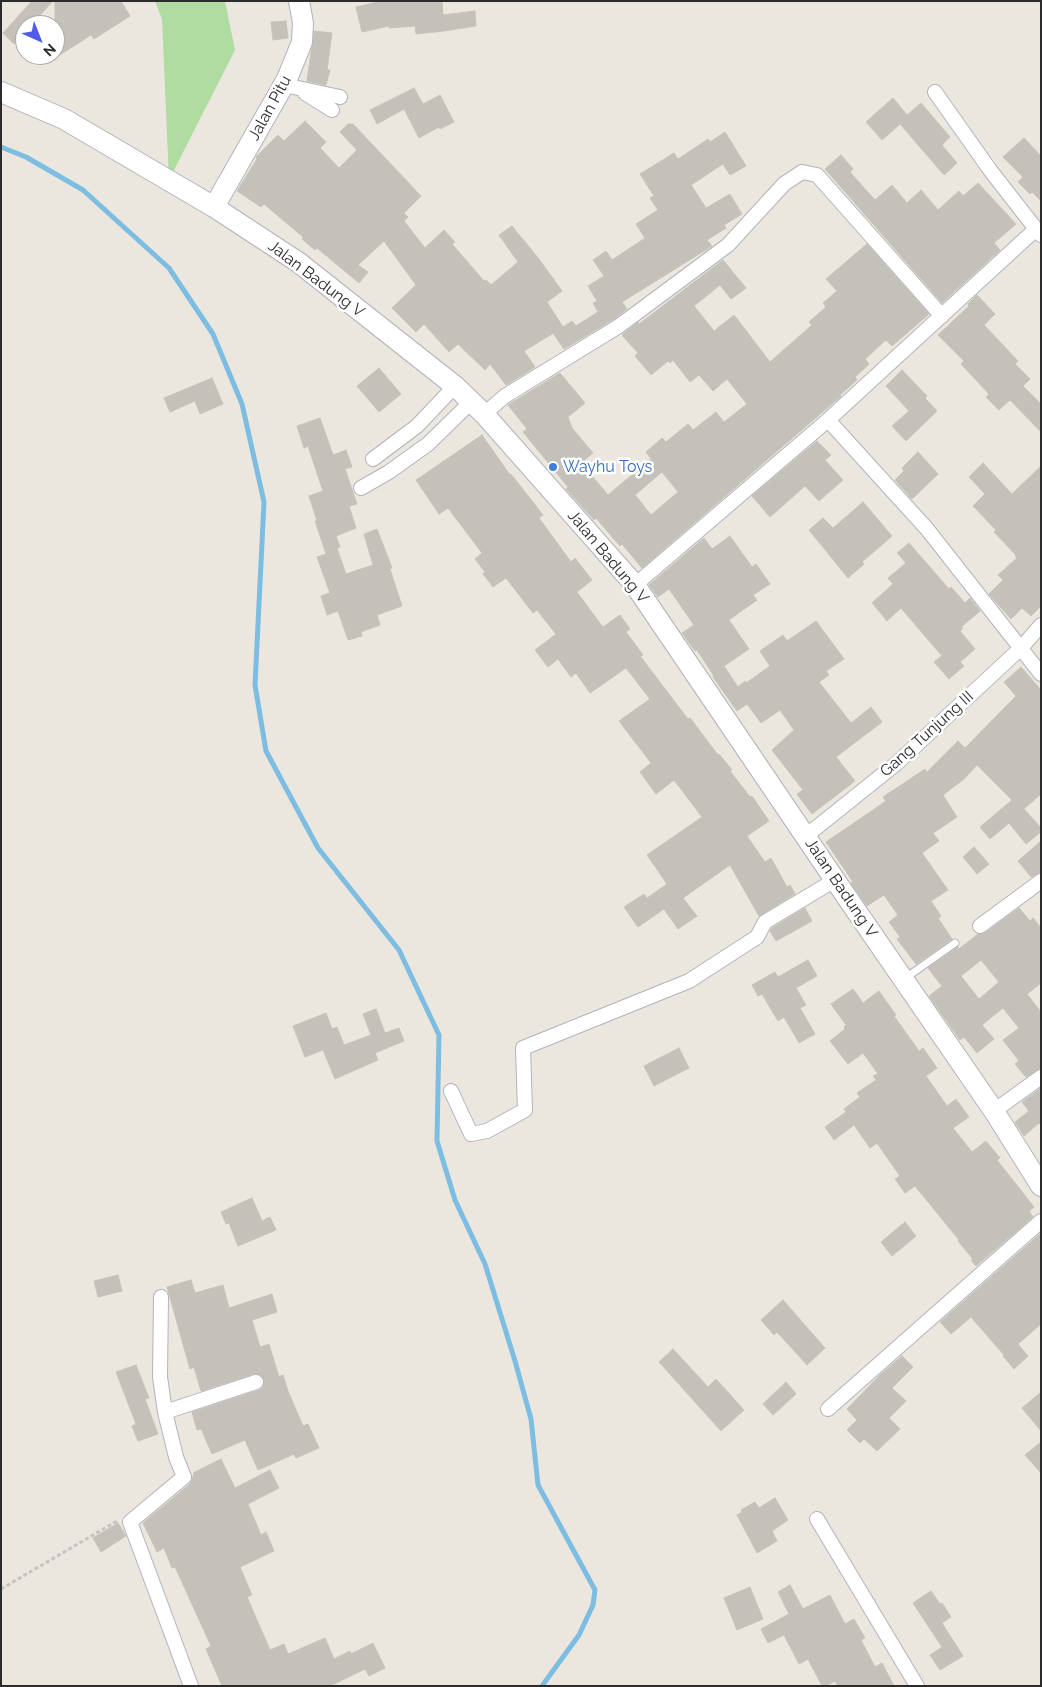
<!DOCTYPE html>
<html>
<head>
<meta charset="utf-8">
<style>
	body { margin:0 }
	#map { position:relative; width:1042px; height:1687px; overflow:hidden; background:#ebe7df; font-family:Raleway,sans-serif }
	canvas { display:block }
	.frame { position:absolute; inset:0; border:2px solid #2b2b2b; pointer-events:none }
	.north { position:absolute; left:15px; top:15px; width:50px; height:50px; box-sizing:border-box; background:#fff; border:1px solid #aaa; border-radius:50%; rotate:136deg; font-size:14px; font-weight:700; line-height:20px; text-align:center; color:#2b2b2b }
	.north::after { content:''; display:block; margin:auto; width:18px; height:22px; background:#505ce7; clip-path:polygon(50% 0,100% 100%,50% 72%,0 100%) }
</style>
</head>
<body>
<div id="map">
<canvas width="1042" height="1687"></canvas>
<div class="frame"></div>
<div class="north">N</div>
</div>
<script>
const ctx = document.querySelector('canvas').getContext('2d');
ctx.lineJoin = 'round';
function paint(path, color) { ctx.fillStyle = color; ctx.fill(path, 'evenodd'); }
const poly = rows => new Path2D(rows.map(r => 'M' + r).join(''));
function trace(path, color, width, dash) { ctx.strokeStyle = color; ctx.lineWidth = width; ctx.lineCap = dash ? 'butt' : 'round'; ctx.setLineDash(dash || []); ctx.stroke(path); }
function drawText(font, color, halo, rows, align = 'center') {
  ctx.font = font + ' Raleway,sans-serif'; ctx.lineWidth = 5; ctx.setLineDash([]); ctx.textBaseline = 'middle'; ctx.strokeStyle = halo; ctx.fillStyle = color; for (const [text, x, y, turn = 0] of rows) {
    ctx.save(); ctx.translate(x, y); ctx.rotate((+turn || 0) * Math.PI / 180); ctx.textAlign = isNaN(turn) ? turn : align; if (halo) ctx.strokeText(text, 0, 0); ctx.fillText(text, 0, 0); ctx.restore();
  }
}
const green = poly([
	[155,1,225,1,235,50,169,180,162,19]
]);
const stream = poly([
	[1,147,26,157,83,190,169,268,213,334,242,404,264,502,255,685,266,751,318,848,399,950,439,1035,437,1141,455,1200,485,1264,515,1361,531,1419,538,1485,595,1590,593,1605,579,1635,542,1686]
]);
const building = poly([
	[32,1,53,1,31,25,25,25,25,31,14,44,3,33,32,1],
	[55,1,121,1,130,16,94,39,91,35,55,58,55,1],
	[382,1,442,1,443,15,475,11,476,26,444,31,416,34,415,26,389,28,389,26,362,32,356,7,382,1],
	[286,21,288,38,273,40,271,22,286,21],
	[314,31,332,33,327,70,330,70,326,85,307,81,314,31],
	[414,88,423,104,440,95,454,122,440,129,439,127,419,138,404,109,377,124,370,110,414,88],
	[893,98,907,115,921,103,950,137,942,145,957,163,944,175,900,124,882,140,866,122,893,98],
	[305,121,326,142,320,148,339,168,357,150,340,132,348,124,353,124,421,196,404,213,408,217,404,221,425,248,444,230,455,242,452,244,484,281,486,280,491,285,518,262,499,235,512,226,539,259,562,291,547,302,563,327,572,321,576,326,598,312,593,303,597,301,588,286,604,276,593,260,606,251,612,260,645,238,636,224,658,210,650,198,654,196,640,174,653,166,674,153,678,159,708,139,710,142,725,132,746,166,730,175,723,164,691,185,706,208,730,194,742,214,724,225,726,228,707,240,712,246,622,302,627,309,614,319,564,349,553,333,557,331,524,351,535,367,506,385,490,364,485,370,458,344,449,352,424,324,416,332,392,308,416,285,384,241,358,265,368,272,359,283,317,248,315,250,302,239,303,237,264,204,261,207,237,191,257,159,256,157,278,135,284,141,305,121],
	[1024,138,1041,156,1041,201,1032,192,1030,194,1018,182,1023,177,1003,157,1024,138],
	[841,155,853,169,850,172,875,200,892,185,907,203,921,190,938,210,959,191,963,196,978,183,1016,224,994,243,1000,250,942,303,825,169,841,155],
	[867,244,929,314,892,346,886,340,865,359,869,364,855,377,857,380,840,395,841,396,642,568,622,544,620,546,596,518,594,520,566,489,568,487,523,432,527,429,508,405,560,373,585,403,568,417,572,428,593,453,581,463,608,495,651,459,646,452,662,438,666,442,688,424,693,430,716,412,724,422,747,404,727,379,713,391,699,375,690,382,673,360,670,363,668,361,651,375,635,356,638,353,622,335,638,322,639,324,723,260,746,288,731,299,720,285,694,306,714,331,734,315,770,362,812,325,809,322,826,307,823,303,837,291,826,279,867,244],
	[662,472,678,492,651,515,635,495,662,472],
	[977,295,995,314,984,325,1018,361,1015,364,1030,379,1023,386,1041,404,1041,432,1010,400,999,410,986,397,989,394,961,364,964,361,938,335,969,306,968,304,977,295],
	[379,368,401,394,379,412,357,386,379,368],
	[902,370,927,396,925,398,937,411,906,441,892,426,909,411,886,386,902,370],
	[212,378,223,404,200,414,195,401,170,412,164,398,212,378],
	[320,418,333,455,346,450,352,467,345,469,357,504,349,506,356,528,336,536,340,547,337,548,346,574,373,565,364,534,377,529,392,568,390,569,402,606,377,615,380,625,361,632,362,636,348,640,338,611,327,615,321,596,330,593,317,557,326,554,315,521,317,521,309,496,323,491,308,446,304,448,297,426,320,418],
	[482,435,510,475,511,474,543,515,539,518,571,562,575,558,592,580,577,592,602,626,603,627,620,615,630,629,626,632,643,655,640,656,688,719,690,718,718,755,719,754,732,770,730,771,750,797,752,796,769,821,747,836,765,862,771,858,787,887,790,885,795,894,759,916,730,865,683,898,697,916,678,929,664,909,638,927,624,907,644,894,647,898,667,884,647,855,702,817,674,780,656,794,640,772,651,763,619,721,650,699,626,668,590,693,576,673,571,677,558,659,548,667,535,650,556,634,537,610,533,613,506,578,493,587,483,574,485,572,475,559,482,553,448,508,439,514,416,480,482,435],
	[817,441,831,455,825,460,843,480,819,501,805,486,770,517,752,496,817,441],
	[918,452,938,474,912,499,895,480,904,471,902,468,918,452],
	[983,463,1012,494,1041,466,1041,606,1031,616,1022,608,1011,619,989,594,1003,580,998,575,1017,558,1015,556,1016,555,994,532,996,530,973,506,985,494,969,477,983,463],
	[863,502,892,536,862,562,864,564,848,578,809,530,823,518,833,528,863,502],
	[730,536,752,567,756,564,770,584,753,595,757,600,729,620,749,649,724,666,738,687,745,681,746,683,770,666,760,651,783,635,787,641,816,621,844,659,826,671,829,675,819,682,851,723,871,707,882,722,836,757,855,781,812,814,797,794,803,790,772,750,794,730,780,710,761,723,747,704,737,711,713,677,714,676,697,650,695,651,682,633,694,625,669,589,658,597,649,585,704,538,712,549,730,536],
	[909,543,949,589,951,587,965,603,970,598,980,611,961,627,963,628,960,631,975,649,960,662,964,666,949,679,934,662,942,656,901,608,887,621,872,603,893,584,888,578,906,563,897,553,909,543],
	[1021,667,1041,690,1041,794,1024,809,1041,828,1041,832,1026,844,1009,823,990,839,980,827,1012,800,977,765,964,779,943,795,957,817,933,833,939,841,922,853,948,890,931,901,941,916,938,918,952,939,916,964,897,939,900,937,889,922,898,915,884,895,867,906,851,883,853,882,826,842,886,801,883,797,925,769,927,772,958,741,965,748,1016,696,1004,682,1021,667],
	[1041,841,1041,872,1031,877,1018,861,1041,841],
	[974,847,989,864,977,874,963,857,974,847],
	[805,908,812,921,776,941,770,931,772,928,805,908],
	[1019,908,1030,921,1033,918,1041,928,1041,983,1027,994,1041,1012,1041,1068,1026,1077,1015,1064,1019,1061,1003,1040,1019,1028,1003,1008,982,1025,994,1039,977,1053,964,1037,960,1040,929,996,942,986,928,968,958,947,959,949,978,934,985,933,1019,908],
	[981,960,999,982,979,999,961,976,981,960],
	[808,960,817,976,796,988,806,1005,800,1008,815,1034,799,1043,784,1017,778,1021,762,994,758,996,752,985,775,972,778,977,808,960],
	[853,989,863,1003,879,991,896,1015,894,1016,919,1051,923,1048,937,1068,926,1076,947,1106,956,1099,969,1117,953,1128,972,1152,986,1141,1000,1158,997,1160,1034,1207,1029,1211,1033,1217,976,1266,971,1260,973,1259,958,1241,959,1240,915,1186,905,1193,895,1179,900,1176,877,1143,870,1148,854,1125,834,1140,825,1127,846,1112,844,1109,860,1097,857,1093,876,1080,873,1076,878,1074,863,1053,848,1064,830,1041,845,1029,844,1027,846,1025,831,1004,853,989],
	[376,1009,385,1033,399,1028,404,1041,375,1053,378,1060,335,1079,323,1050,305,1057,293,1026,326,1013,332,1029,337,1027,344,1045,371,1035,363,1014,376,1009],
	[679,1048,689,1068,654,1086,644,1066,679,1048],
	[1041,1088,1041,1125,1039,1123,1024,1136,1015,1122,1029,1111,1022,1102,1041,1088],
	[252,1198,262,1221,270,1217,276,1230,238,1246,229,1223,226,1224,221,1212,252,1198],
	[905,1222,916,1236,892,1256,881,1242,905,1222],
	[1041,1233,1041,1324,1018,1344,1028,1356,1014,1369,1003,1356,1004,1355,971,1317,951,1334,940,1322,1041,1233],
	[118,1275,122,1291,98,1297,94,1281,118,1275],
	[191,1280,195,1293,223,1285,229,1308,272,1294,277,1312,252,1320,260,1347,269,1344,279,1377,283,1375,288,1391,303,1426,308,1424,319,1448,296,1458,294,1454,258,1470,245,1440,212,1454,201,1429,197,1430,192,1412,259,1390,263,1387,264,1380,261,1375,254,1374,201,1391,194,1367,190,1369,167,1287,191,1280],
	[783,1300,825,1348,807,1365,777,1332,774,1335,761,1320,783,1300],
	[673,1349,708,1387,716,1379,744,1410,721,1431,659,1362,673,1349],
	[902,1356,913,1367,892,1388,906,1401,889,1418,900,1429,877,1451,864,1439,860,1443,847,1430,857,1420,847,1409,881,1374,902,1356],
	[136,1365,149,1398,145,1399,158,1434,138,1441,132,1426,136,1424,116,1372,136,1365],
	[786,1382,796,1394,773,1415,763,1404,786,1382],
	[1041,1392,1041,1431,1022,1408,1041,1392],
	[1041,1442,1041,1473,1025,1455,1041,1442],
	[221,1459,235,1488,270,1470,279,1488,248,1504,261,1535,266,1532,274,1551,240,1567,252,1595,247,1597,270,1650,284,1644,288,1654,325,1638,334,1659,350,1651,351,1654,373,1643,385,1668,369,1676,365,1669,330,1686,222,1686,206,1649,211,1646,175,1567,172,1568,164,1548,157,1552,143,1523,190,1484,194,1474,193,1473,221,1459],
	[775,1498,788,1520,772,1531,777,1541,757,1553,737,1515,742,1512,741,1510,755,1502,759,1508,775,1498],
	[118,1523,126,1536,101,1552,93,1538,118,1523],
	[790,1585,803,1609,830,1595,845,1624,854,1619,865,1638,861,1640,875,1667,882,1663,894,1686,838,1686,835,1681,826,1686,822,1686,808,1659,799,1664,784,1635,768,1643,761,1629,789,1614,778,1592,790,1585],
	[750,1587,763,1619,737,1630,724,1598,750,1587],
	[931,1591,940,1604,942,1603,951,1617,942,1623,963,1656,940,1670,930,1655,942,1647,913,1603,931,1591]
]);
const path = poly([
	[1,1589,117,1521]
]);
const lane = poly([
	[904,979,955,943]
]);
const street = poly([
	[284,85,340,97],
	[935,92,990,170,1036,229],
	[305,93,332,110],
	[484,414,505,396,619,326,728,245,784,184,802,172,817,175,942,316],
	[828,420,927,529,1041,674],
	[373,459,417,426,455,386],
	[361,488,389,472,428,444,471,402],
	[635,585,828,420,1036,229,1041,235],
	[806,836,897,763,1021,648,1041,625],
	[980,926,1041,881],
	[451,1091,471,1134,487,1131,525,1110,523,1048,689,981,757,937,765,922,835,880],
	[994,1111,1041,1077],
	[161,1297,160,1377,165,1412,176,1457,184,1477,130,1522,191,1686],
	[828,1409,1041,1221],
	[165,1412,256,1382],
	[817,1519,917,1686]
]);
const secondary = poly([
	[1,92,64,119,214,207,298,262,455,386,484,414,635,585,835,880,994,1111,1041,1186],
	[214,207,287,79,302,42,303,23,299,1]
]);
const markers = [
	[553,467,5,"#3f7fe0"]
];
const streetNames = [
	["Jalan Pitu",270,108,-61],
	["Jalan Badung V",316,279,37],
	["Jalan Badung V",608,557,50],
	["Gang Tunjung III",927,734,-42],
	["Jalan Badung V",841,888,56]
];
const shopNames = [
	["Wayhu Toys",563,467]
];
paint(green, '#afdca1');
trace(stream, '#7dbde2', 5);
paint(building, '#c4c1ba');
trace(building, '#c7c3b8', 1);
trace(lane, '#b2b3bd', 9);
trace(street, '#b2b3bd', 16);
trace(secondary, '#b2b3bd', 22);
trace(path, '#c4c4c4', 3, [4, 2.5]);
trace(lane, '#fff', 7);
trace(street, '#fff', 14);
trace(secondary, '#fff', 20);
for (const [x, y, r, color] of markers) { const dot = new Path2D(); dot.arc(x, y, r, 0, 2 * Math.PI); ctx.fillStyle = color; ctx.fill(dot); trace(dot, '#fff', 2); }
drawText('16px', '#2b2b2b', '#fff', streetNames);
drawText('16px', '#366cbe', '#fff', shopNames, 'left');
</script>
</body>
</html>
